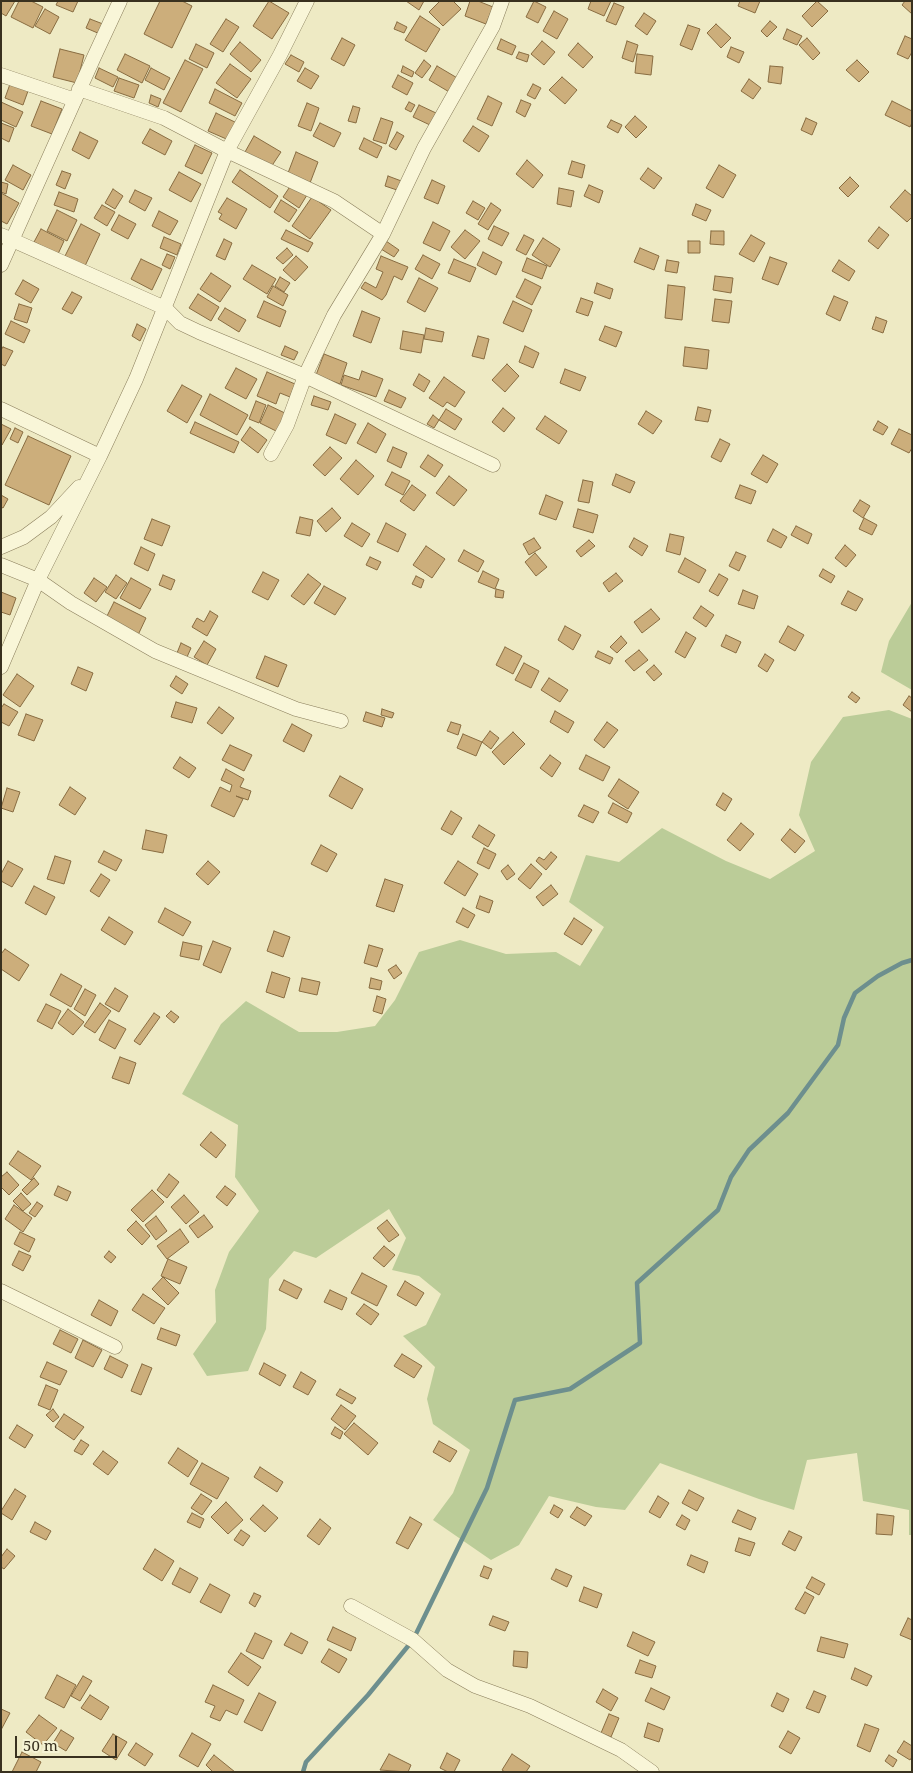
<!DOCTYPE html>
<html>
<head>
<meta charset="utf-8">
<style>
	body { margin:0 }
	#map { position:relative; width:913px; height:1773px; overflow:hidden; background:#eeeac4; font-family:"Noto Serif",serif }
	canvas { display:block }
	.frame { position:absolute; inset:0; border:2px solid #39311f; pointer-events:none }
	.scale { position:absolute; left:15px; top:1736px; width:102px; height:22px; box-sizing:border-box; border:2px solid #39311f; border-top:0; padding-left:6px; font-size:15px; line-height:18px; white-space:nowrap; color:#39311f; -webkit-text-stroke:4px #f5f3d4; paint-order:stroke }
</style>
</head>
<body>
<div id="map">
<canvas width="913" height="1773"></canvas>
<div class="frame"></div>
<div class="scale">50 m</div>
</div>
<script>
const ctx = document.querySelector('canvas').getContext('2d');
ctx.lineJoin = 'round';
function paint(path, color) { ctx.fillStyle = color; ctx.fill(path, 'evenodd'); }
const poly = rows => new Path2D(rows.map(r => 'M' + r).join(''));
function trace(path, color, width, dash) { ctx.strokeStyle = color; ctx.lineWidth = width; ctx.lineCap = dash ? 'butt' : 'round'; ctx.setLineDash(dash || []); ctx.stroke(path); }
const green = poly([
	[912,602,912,690,881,672,889,641],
	[889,710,912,719,912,1535,909,1535,909,1510,863,1501,857,1453,807,1460,794,1510,759,1499,660,1463,625,1510,596,1507,549,1496,519,1545,491,1560,433,1520,453,1493,470,1450,433,1424,427,1399,435,1367,403,1336,426,1325,441,1294,419,1276,392,1270,406,1238,389,1209,316,1258,294,1251,269,1279,266,1329,248,1371,207,1376,193,1354,216,1322,215,1290,229,1252,259,1211,235,1177,238,1125,182,1094,221,1024,246,1001,299,1032,337,1032,375,1026,395,1000,419,952,460,940,506,954,556,952,580,966,604,927,569,902,586,855,619,862,662,828,726,861,770,879,815,851,799,815,811,762,843,717]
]);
const stream = poly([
	[303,1772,306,1762,368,1695,413,1640,487,1488,515,1400,570,1389,640,1343,637,1283,718,1210,731,1177,749,1150,788,1113,838,1045,844,1018,855,993,878,976,902,963,912,960]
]);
const building = poly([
	[1,1,15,1,6,16,1,13,1,1],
	[19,1,31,1,43,7,33,28,11,17,19,1],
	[58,1,78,1,73,12,56,5,58,1],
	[160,1,182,1,192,6,172,48,144,34,160,1],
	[269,1,289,13,272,39,253,26,269,1],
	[406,1,424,1,419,10,406,1],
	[440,1,453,1,461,9,443,26,429,12,440,1],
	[470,1,478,1,493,7,486,24,465,16,470,1],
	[534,1,546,7,538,23,526,17,534,1],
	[591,1,611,1,604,16,588,9,591,1],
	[740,1,760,1,755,13,738,6,740,1],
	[817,1,828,11,812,27,802,16,817,1],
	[905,1,912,1,912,14,902,5,905,1],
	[614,3,624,7,616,25,606,21,614,3],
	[45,9,59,17,50,34,35,26,45,9],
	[554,11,568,19,557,39,543,31,554,11],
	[644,13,656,21,647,35,635,26,644,13],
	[420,16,440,29,426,52,405,40,420,16],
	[90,19,103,24,100,34,86,28,90,19],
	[226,19,239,27,223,52,210,44,226,19],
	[770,21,777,27,767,37,761,31,770,21],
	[397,22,407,27,404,33,394,29,397,22],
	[716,24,731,38,721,48,707,33,716,24],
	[688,25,700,29,692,50,680,45,688,25],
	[787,29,802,36,797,45,783,39,787,29],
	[905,36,912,39,912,52,908,59,897,54,905,36],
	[342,38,355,45,344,66,331,59,342,38],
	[807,38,820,53,813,60,799,45,807,38],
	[501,39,516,46,512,55,497,49,501,39],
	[542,41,555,52,544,65,531,54,542,41],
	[627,41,638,45,633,62,622,58,627,41],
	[240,42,261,60,251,72,230,54,240,42],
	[578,43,593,57,583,68,568,55,578,43],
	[196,44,214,53,207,68,189,59,196,44],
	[731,47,744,52,739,63,727,57,731,47],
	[60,49,84,55,77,83,53,77,60,49],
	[519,52,529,55,527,62,516,58,519,52],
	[125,54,150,66,142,83,117,70,125,54],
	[637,54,653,56,651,75,635,73,637,54],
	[291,55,304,62,299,72,285,64,291,55],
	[185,60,203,69,181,112,163,103,185,60],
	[424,60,431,66,422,78,415,73,424,60],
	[857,60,869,72,859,82,846,70,857,60],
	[230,64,251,79,237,98,216,83,230,64],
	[403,66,414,72,412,77,401,72,403,66],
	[437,66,459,79,451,93,429,80,437,66],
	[770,66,783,67,781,84,768,82,770,66],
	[99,68,118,77,113,87,95,78,99,68],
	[151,68,170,78,164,90,145,80,151,68],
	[305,68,319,76,311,89,297,81,305,68],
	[398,75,413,83,407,95,392,87,398,75],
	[562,77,577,90,565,104,549,90,562,77],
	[119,78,139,85,134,98,114,91,119,78],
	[749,79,761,88,753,99,741,91,749,79],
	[10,84,28,91,23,105,5,98,10,84],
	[533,84,541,88,535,99,527,95,533,84],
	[215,89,242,103,235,116,209,103,215,89],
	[151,95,161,99,158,107,149,103,151,95],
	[488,96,502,103,492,126,477,119,488,96],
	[521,100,531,104,525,117,516,112,521,100],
	[41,101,62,109,52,134,31,126,41,101],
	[892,101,912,111,912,123,910,127,885,115,892,101],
	[1,102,23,112,16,127,1,120,1,102],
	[409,102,415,105,411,112,405,109,409,102],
	[307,103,319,108,311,131,298,126,307,103],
	[419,105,436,113,430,125,413,117,419,105],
	[353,106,360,108,356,123,348,121,353,106],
	[216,113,239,124,231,141,208,131,216,113],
	[635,116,647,127,636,138,625,127,635,116],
	[381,118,393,122,386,144,373,140,381,118],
	[806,118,817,123,812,135,801,130,806,118],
	[611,120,622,125,618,133,607,127,611,120],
	[1,123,14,128,9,142,1,138,1,123],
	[320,123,341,133,334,147,313,136,320,123],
	[473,126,489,136,479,152,463,141,473,126],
	[150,129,172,141,165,155,142,143,150,129],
	[80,132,98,141,89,159,72,150,80,132],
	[397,132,404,136,396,150,389,146,397,132],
	[254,136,281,152,271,167,245,152,254,136],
	[364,138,382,147,377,158,359,149,364,138],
	[195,145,212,153,202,174,185,166,195,145],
	[296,152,318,162,310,183,288,173,296,152],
	[527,160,543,175,533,188,516,174,527,160],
	[572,161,585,165,582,178,568,174,572,161],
	[13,165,31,175,23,190,5,180,13,165],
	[719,165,736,175,723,198,706,188,719,165],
	[648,168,662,178,654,189,640,179,648,168],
	[240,170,278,196,270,208,232,182,240,170],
	[62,171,71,174,65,189,56,185,62,171],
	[179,172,201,184,191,202,169,190,179,172],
	[388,176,404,182,400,191,385,186,388,176],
	[850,177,859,186,848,197,839,188,850,177],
	[432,180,445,186,438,204,424,198,432,180],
	[1,182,8,184,6,194,1,192,1,182],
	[291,185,307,195,299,208,283,197,291,185],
	[589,185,603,191,599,203,584,196,589,185],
	[559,188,574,191,571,207,557,204,559,188],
	[113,189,123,196,115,209,105,203,113,189],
	[135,190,152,198,145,211,129,202,135,190],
	[905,190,912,196,912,217,907,222,890,207,905,190],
	[59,192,78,199,74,212,54,205,59,192],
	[1,193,19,203,7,224,1,221,1,193],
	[312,197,331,210,310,239,292,226,312,197],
	[227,198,247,209,236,229,219,219,222,214,218,212,227,198],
	[281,200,297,210,289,222,274,212,281,200],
	[473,201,485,208,478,220,466,213,473,201],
	[491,203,501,210,488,230,478,224,491,203],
	[696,204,711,210,706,221,692,215,696,204],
	[102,205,115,212,107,226,94,218,102,205],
	[57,210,77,220,67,241,47,231,57,210],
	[159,211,178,221,170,235,152,226,159,211],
	[119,215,136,224,128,239,111,230,119,215],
	[433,222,450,231,440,251,423,243,433,222],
	[81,224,100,234,85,266,65,256,81,224],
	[494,226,509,233,502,246,488,239,494,226],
	[879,227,889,235,878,249,868,241,879,227],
	[41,229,64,241,58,254,34,242,41,229],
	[286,230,313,243,308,252,281,239,286,230],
	[465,230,480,241,465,259,451,247,465,230],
	[711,231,724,231,724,245,710,244,711,231],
	[524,235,534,240,526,255,516,250,524,235],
	[751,235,765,243,754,262,739,254,751,235],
	[164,237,181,244,177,255,160,248,164,237],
	[543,238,560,249,550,267,532,255,543,238],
	[224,239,232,243,225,260,216,256,224,239],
	[386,241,399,250,394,257,381,249,386,241],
	[688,241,700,241,700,253,688,253,688,241],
	[287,248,293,255,283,264,276,258,287,248],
	[640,248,659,256,654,270,634,262,640,248],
	[483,252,502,262,496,275,477,265,483,252],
	[167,254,175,257,170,269,162,265,167,254],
	[423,255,440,264,432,279,415,269,423,255],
	[296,256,308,267,295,281,283,270,296,256],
	[381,256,408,267,402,280,394,276,386,295,382,300,361,288,365,282,376,288,383,272,376,269,381,256],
	[770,257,787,263,778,285,762,279,770,257],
	[527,258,547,266,542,279,522,271,527,258],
	[141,259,162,269,152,290,131,279,141,259],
	[454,259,476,268,470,282,448,273,454,259],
	[667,260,679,262,677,273,665,271,667,260],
	[839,260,855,271,849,281,832,271,839,260],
	[252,265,276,279,267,294,243,279,252,265],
	[211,273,231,286,220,302,200,289,211,273],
	[715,276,733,278,731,293,713,290,715,276],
	[280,277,290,283,284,292,275,286,280,277],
	[419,278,438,288,425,312,407,302,419,278],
	[525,279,541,287,532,305,516,297,525,279],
	[23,280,39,289,31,303,15,294,23,280],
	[597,283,613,289,610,299,594,293,597,283],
	[668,285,685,287,682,320,665,318,668,285],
	[273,286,288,295,283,306,267,297,273,286],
	[72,292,82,297,72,314,62,309,72,292],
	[198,294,219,307,211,321,189,308,198,294],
	[834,296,848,302,840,321,826,314,834,296],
	[581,298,593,302,588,316,576,312,581,298],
	[715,299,732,301,729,323,712,321,715,299],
	[264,301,286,311,280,327,257,317,264,301],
	[513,301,532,310,523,332,503,323,513,301],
	[19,304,32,308,27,323,14,319,19,304],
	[225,308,246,320,239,332,218,319,225,308],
	[362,311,380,318,371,343,353,336,362,311],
	[876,317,887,321,883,333,872,329,876,317],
	[11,321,30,330,24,343,5,334,11,321],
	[137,324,146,329,140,341,132,336,137,324],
	[605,326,622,332,616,347,599,340,605,326],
	[426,328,444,332,442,342,424,339,426,328],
	[403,331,424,335,421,353,400,349,403,331],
	[478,336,489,339,484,359,472,356,478,336],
	[285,346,298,352,294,360,281,355,285,346],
	[525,346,539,353,533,368,519,362,525,346],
	[3,347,13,351,5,366,1,364,1,350,3,347],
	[685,347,709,350,707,369,683,366,685,347],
	[324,354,347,363,340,384,316,375,324,354],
	[507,364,519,376,505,392,492,380,507,364],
	[236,368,257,379,246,399,225,388,236,368],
	[565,369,586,377,580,391,560,383,565,369],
	[362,371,383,379,376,397,341,385,344,375,359,380,362,371],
	[267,372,295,384,290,397,280,393,276,404,257,396,267,372],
	[419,374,430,381,424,392,413,385,419,374],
	[444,377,465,392,455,407,447,402,443,407,429,398,444,377],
	[182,385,202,396,187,423,167,411,182,385],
	[389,390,406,398,401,408,384,401,389,390],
	[210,394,248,415,237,435,200,415,210,394],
	[314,396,331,402,328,410,311,405,314,396],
	[256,401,266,405,259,423,249,419,256,401],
	[268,405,287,414,278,432,260,423,268,405],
	[698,407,711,410,708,422,695,420,698,407],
	[503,408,515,418,504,432,492,422,503,408],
	[446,409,462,419,455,430,439,420,446,409],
	[646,411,662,421,653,434,638,424,646,411],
	[335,414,356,424,346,444,326,435,335,414],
	[433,415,439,420,434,428,427,424,433,415],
	[545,416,567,431,559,444,536,429,545,416],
	[878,421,888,427,883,435,873,430,878,421],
	[195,422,239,442,234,453,190,433,195,422],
	[368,423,386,434,376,453,357,443,368,423],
	[1,424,11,429,2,445,1,444,1,424],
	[250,427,267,440,258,453,241,440,250,427],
	[15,428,23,432,18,443,10,439,15,428],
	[899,429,912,435,912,448,909,453,891,444,899,429],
	[28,436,71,456,49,505,5,485,28,436],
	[720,439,730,444,721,462,711,457,720,439],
	[330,447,342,458,325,476,313,465,330,447],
	[393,447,407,453,401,468,387,461,393,447],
	[428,455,443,465,435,477,420,467,428,455],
	[763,455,778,464,767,483,751,474,763,455],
	[356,460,374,476,358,495,340,479,356,460],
	[392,472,410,481,403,495,385,485,392,472],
	[616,474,635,482,630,493,612,485,616,474],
	[449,476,467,490,454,506,436,493,449,476],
	[583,480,593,482,589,503,578,501,583,480],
	[412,485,426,495,414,511,400,501,412,485],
	[740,485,756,491,751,504,735,498,740,485],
	[1,495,8,499,3,508,1,507,1,495],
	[546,495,563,502,556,520,539,514,546,495],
	[860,500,870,506,863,518,853,511,860,500],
	[332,508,341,518,326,532,317,521,332,508],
	[578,509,598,515,593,533,573,527,578,509],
	[300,517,313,520,310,536,296,533,300,517],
	[864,518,877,525,872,535,859,529,864,518],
	[152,519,170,526,162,546,144,539,152,519],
	[352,523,370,534,362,547,344,536,352,523],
	[386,523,406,534,398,552,377,542,386,523],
	[796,526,812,534,808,544,791,535,796,526],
	[773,529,787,537,781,548,767,541,773,529],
	[670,534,684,537,680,555,666,551,670,534],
	[534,538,541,548,529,555,523,544,534,538],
	[634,538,648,546,642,556,629,547,634,538],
	[589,540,595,546,581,557,576,551,589,540],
	[845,545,856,555,846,567,835,558,845,545],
	[426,546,445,559,432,578,413,565,426,546],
	[141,547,155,554,148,571,134,564,141,547],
	[464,550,484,561,478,572,458,561,464,550],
	[736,552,746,556,739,571,729,566,736,552],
	[535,553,547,567,536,576,525,562,535,553],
	[370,557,381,562,377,570,366,565,370,557],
	[685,558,706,570,699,583,678,572,685,558],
	[823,569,835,576,831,583,819,576,823,569],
	[483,571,499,579,495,589,478,582,483,571],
	[263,572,279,580,268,600,252,592,263,572],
	[616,573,623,581,609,592,603,583,616,573],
	[308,574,321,584,304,605,291,596,308,574],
	[719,574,728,579,718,596,709,591,719,574],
	[116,575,127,583,116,599,105,592,116,575],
	[163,575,175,580,171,590,159,585,163,575],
	[416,576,424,580,421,588,412,584,416,576],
	[94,578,107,587,96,602,84,593,94,578],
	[131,578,151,589,140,609,120,598,131,578],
	[324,586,346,598,335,615,314,603,324,586],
	[496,589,504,591,503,598,495,597,496,589],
	[743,590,758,596,754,609,738,604,743,590],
	[848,591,863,599,856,611,841,604,848,591],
	[1,592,16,598,10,615,1,612,1,592],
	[114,602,146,618,138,635,106,618,114,602],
	[701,606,714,615,706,627,693,618,701,606],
	[651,609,660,619,642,633,634,622,651,609],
	[210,611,218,616,207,636,192,627,197,618,204,622,210,611],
	[565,626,581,635,573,650,558,640,565,626],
	[788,626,804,635,795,651,779,642,788,626],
	[686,632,696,638,685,658,675,652,686,632],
	[726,635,741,642,736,653,721,646,726,635],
	[621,636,627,643,617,653,610,647,621,636],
	[204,641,216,649,207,665,194,657,204,641],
	[181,643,191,648,187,657,177,653,181,643],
	[505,647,522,656,513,674,496,665,505,647],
	[639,650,648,660,634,671,625,661,639,650],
	[598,651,613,658,610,664,595,657,598,651],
	[765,654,774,660,767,672,758,666,765,654],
	[265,656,287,665,278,687,256,678,265,656],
	[524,663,539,671,531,688,515,680,524,663],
	[654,665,662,674,654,681,646,672,654,665],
	[78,667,93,673,86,691,71,684,78,667],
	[17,674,34,686,20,707,3,695,17,674],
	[176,676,188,684,182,694,170,686,176,676],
	[549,678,568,690,560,702,541,690,549,678],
	[852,692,860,698,856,703,848,697,852,692],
	[909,696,912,698,912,712,903,705,909,696],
	[176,702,197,708,192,723,171,717,176,702],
	[4,704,18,712,9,726,1,722,1,708,4,704],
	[219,707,234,718,222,734,207,723,219,707],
	[382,709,394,713,392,718,381,715,382,709],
	[555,711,574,722,568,733,550,722,555,711],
	[366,712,385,718,382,727,363,721,366,712],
	[26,714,43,720,34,741,18,735,26,714],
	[451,722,461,725,458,735,447,731,451,722],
	[607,722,618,730,604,748,594,740,607,722],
	[292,724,312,735,304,752,283,741,292,724],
	[490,731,499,738,491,749,482,742,490,731],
	[513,732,525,744,504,765,492,752,513,732],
	[463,734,482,742,476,756,457,748,463,734],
	[230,745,252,755,244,771,222,760,230,745],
	[550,755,561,763,552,777,540,768,550,755],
	[586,755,610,767,603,781,579,769,586,755],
	[180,757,196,768,189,778,173,768,180,757],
	[226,769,244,779,240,787,251,791,248,800,236,796,243,799,234,817,211,806,220,787,230,792,232,785,221,780,226,769],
	[340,776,363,789,352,809,329,796,340,776],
	[619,779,639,792,628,809,608,796,619,779],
	[70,787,86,798,75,815,59,805,70,787],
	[7,788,20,792,13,812,1,808,7,788],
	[723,793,732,799,725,811,716,805,723,793],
	[613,803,632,813,627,823,608,813,613,803],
	[584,805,599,812,593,823,578,816,584,805],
	[451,811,462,818,452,835,441,829,451,811],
	[741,823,754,834,740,851,727,840,741,823],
	[479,825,495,835,488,847,472,837,479,825],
	[790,829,805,841,795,853,781,840,790,829],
	[146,830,167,835,163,853,142,849,146,830],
	[321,845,337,854,327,872,311,864,321,845],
	[484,848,496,854,489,869,477,863,484,848],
	[104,851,122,860,116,871,98,862,104,851],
	[551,852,557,857,546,870,536,861,539,857,544,860,551,852],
	[55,856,71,861,64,884,47,879,55,856],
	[8,861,23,869,12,887,1,881,1,874,8,861],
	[208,861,220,872,208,885,196,874,208,861],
	[458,861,478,874,465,896,444,883,458,861],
	[531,864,542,874,530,889,518,879,531,864],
	[508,865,515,874,507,880,501,871,508,865],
	[101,874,110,880,99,897,90,891,101,874],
	[385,879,403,885,394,912,376,906,385,879],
	[551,885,558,894,543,906,536,897,551,885],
	[34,886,55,897,46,915,25,903,34,886],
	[480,896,493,901,489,913,476,908,480,896],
	[165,908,191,922,183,936,158,922,165,908],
	[463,908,475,915,468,928,456,922,463,908],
	[109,917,133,932,125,945,101,930,109,917],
	[574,918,592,930,582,945,564,934,574,918],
	[274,931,290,937,283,957,267,951,274,931],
	[213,941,231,948,221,973,203,965,213,941],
	[183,942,202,946,199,960,180,956,183,942],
	[369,945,383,949,377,967,364,963,369,945],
	[5,949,29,965,19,981,1,969,1,954,5,949],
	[396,965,402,973,394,979,388,970,396,965],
	[272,972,290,978,284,998,266,992,272,972],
	[61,974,82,986,71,1007,50,995,61,974],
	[302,978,320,982,317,995,299,991,302,978],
	[371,978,382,981,380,990,369,988,371,978],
	[115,988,128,996,119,1012,105,1004,115,988],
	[85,989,96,995,85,1016,74,1009,85,989],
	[377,996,386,999,382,1014,373,1011,377,996],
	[100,1003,111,1011,95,1033,84,1026,100,1003],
	[46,1004,61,1011,52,1029,37,1021,46,1004],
	[68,1009,84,1022,73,1035,58,1023,68,1009],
	[171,1011,179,1017,174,1023,166,1016,171,1011],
	[154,1013,160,1017,140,1045,134,1041,154,1013],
	[109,1020,126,1029,115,1049,99,1040,109,1020],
	[120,1057,136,1063,129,1084,112,1078,120,1057],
	[211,1132,226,1145,216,1158,200,1145,211,1132],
	[18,1151,41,1166,31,1180,9,1164,18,1151],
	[7,1172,19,1185,9,1195,1,1187,1,1177,7,1172],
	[169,1174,179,1182,167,1198,157,1190,169,1174],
	[34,1178,39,1184,27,1195,22,1190,34,1178],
	[58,1186,71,1192,67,1201,54,1195,58,1186],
	[225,1186,236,1194,227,1206,216,1197,225,1186],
	[152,1190,164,1202,143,1222,131,1210,152,1190],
	[21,1193,31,1204,23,1211,13,1201,21,1193],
	[184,1195,199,1212,186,1224,171,1207,184,1195],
	[37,1202,43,1206,35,1217,29,1213,37,1202],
	[14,1205,32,1218,23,1232,5,1219,14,1205],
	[204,1215,213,1227,198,1238,189,1226,204,1215],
	[156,1216,167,1231,156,1240,145,1225,156,1216],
	[387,1220,399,1235,389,1242,377,1228,387,1220],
	[136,1221,150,1236,142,1245,127,1230,136,1221],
	[180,1229,189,1242,167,1259,157,1246,180,1229],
	[20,1232,35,1239,29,1252,14,1244,20,1232],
	[384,1246,395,1255,384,1267,373,1258,384,1246],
	[19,1251,31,1256,23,1271,12,1265,19,1251],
	[109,1251,116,1257,111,1263,104,1257,109,1251],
	[168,1259,187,1267,180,1284,161,1276,168,1259],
	[362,1273,387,1286,377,1306,351,1293,362,1273],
	[163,1277,179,1293,168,1305,152,1289,163,1277],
	[284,1280,302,1289,297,1299,279,1290,284,1280],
	[405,1281,424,1293,416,1306,397,1295,405,1281],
	[330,1290,347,1298,342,1310,324,1302,330,1290],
	[143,1294,165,1308,154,1324,132,1310,143,1294],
	[99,1300,118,1311,111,1326,91,1315,99,1300],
	[364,1304,379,1314,371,1325,356,1314,364,1304],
	[161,1328,180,1335,176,1346,157,1339,161,1328],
	[60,1330,78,1339,71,1353,53,1344,60,1330],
	[83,1340,102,1350,93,1367,75,1358,83,1340],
	[402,1354,422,1366,414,1378,394,1366,402,1354],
	[110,1356,128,1365,122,1378,104,1369,110,1356],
	[47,1362,67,1371,60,1385,40,1377,47,1362],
	[264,1363,286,1375,280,1386,259,1374,264,1363],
	[142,1364,152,1368,141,1395,131,1391,142,1364],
	[301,1372,316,1381,308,1395,293,1387,301,1372],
	[46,1385,58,1390,50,1410,38,1405,46,1385],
	[340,1389,356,1398,352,1404,336,1395,340,1389],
	[341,1405,356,1416,345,1430,331,1419,341,1405],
	[53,1409,59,1417,53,1422,46,1415,53,1409],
	[64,1414,84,1427,74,1440,55,1427,64,1414],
	[354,1423,378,1443,368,1455,344,1434,354,1423],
	[17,1425,33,1435,25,1448,9,1438,17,1425],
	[335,1427,343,1432,340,1439,331,1434,335,1427],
	[81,1440,89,1445,82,1455,74,1451,81,1440],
	[439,1441,457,1451,450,1462,433,1452,439,1441],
	[178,1448,198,1461,188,1477,168,1463,178,1448],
	[103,1451,118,1462,108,1475,93,1464,103,1451],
	[202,1463,229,1478,217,1499,190,1484,202,1463],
	[260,1467,283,1482,277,1492,254,1477,260,1467],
	[15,1489,26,1496,12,1520,1,1513,1,1511,15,1489],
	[689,1490,704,1498,697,1511,682,1503,689,1490],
	[201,1494,212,1501,202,1515,191,1508,201,1494],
	[658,1496,669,1503,660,1518,649,1512,658,1496],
	[226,1502,243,1520,228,1534,211,1517,226,1502],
	[263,1505,278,1518,265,1532,250,1519,263,1505],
	[554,1505,563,1510,558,1518,550,1513,554,1505],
	[577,1507,592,1516,585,1526,570,1517,577,1507],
	[738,1510,756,1518,751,1530,732,1522,738,1510],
	[192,1513,204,1519,200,1528,187,1522,192,1513],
	[877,1514,894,1516,892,1535,876,1534,877,1514],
	[682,1515,690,1520,685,1530,676,1525,682,1515],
	[410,1517,422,1524,408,1549,396,1543,410,1517],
	[320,1519,331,1528,319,1545,307,1536,320,1519],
	[35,1522,51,1531,46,1540,30,1532,35,1522],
	[241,1530,250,1536,243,1546,234,1540,241,1530],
	[789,1531,802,1537,795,1551,782,1544,789,1531],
	[739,1538,755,1543,750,1556,735,1551,739,1538],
	[7,1549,15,1556,4,1569,1,1567,1,1557,7,1549],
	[155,1549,174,1561,162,1581,143,1569,155,1549],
	[691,1555,708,1562,704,1573,687,1565,691,1555],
	[484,1566,492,1569,488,1579,480,1576,484,1566],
	[180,1568,198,1578,190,1593,172,1584,180,1568],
	[556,1569,572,1576,567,1587,551,1579,556,1569],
	[812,1577,825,1584,819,1595,806,1588,812,1577],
	[210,1584,230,1595,221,1613,200,1602,210,1584],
	[584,1587,602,1594,597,1608,579,1601,584,1587],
	[805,1592,814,1597,805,1614,795,1609,805,1592],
	[254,1593,261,1596,255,1607,249,1603,254,1593],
	[493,1616,509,1622,505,1631,489,1625,493,1616],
	[908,1618,912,1620,912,1640,900,1635,908,1618],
	[333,1627,356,1638,351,1651,327,1640,333,1627],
	[633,1632,655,1642,648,1656,627,1646,633,1632],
	[255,1633,272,1641,263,1659,246,1651,255,1633],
	[291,1633,308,1642,302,1654,284,1645,291,1633],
	[821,1637,848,1644,844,1658,817,1651,821,1637],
	[329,1649,347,1659,339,1673,321,1662,329,1649],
	[514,1651,528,1652,527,1668,513,1666,514,1651],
	[241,1653,261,1667,248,1686,228,1672,241,1653],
	[640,1660,656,1666,652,1678,635,1673,640,1660],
	[855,1668,872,1676,867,1686,851,1679,855,1668],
	[57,1675,76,1685,64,1708,45,1698,57,1675],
	[83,1676,92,1681,80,1701,71,1696,83,1676],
	[213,1685,244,1700,237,1715,226,1710,220,1721,210,1717,215,1706,205,1702,213,1685],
	[651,1688,670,1697,664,1710,645,1701,651,1688],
	[603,1689,618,1698,611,1711,596,1702,603,1689],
	[814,1691,826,1696,819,1713,806,1708,814,1691],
	[259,1693,276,1702,262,1731,244,1722,259,1693],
	[777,1693,789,1699,783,1712,771,1706,777,1693],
	[90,1695,109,1707,101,1720,81,1708,90,1695],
	[1,1709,10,1713,1,1730,1,1709],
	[609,1714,619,1718,611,1737,601,1733,609,1714],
	[39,1715,57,1728,43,1745,26,1732,39,1715],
	[648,1723,663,1729,659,1742,644,1737,648,1723],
	[865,1724,879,1729,870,1752,857,1746,865,1724],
	[61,1730,74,1738,66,1751,53,1743,61,1730],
	[788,1731,800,1738,791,1754,779,1747,788,1731],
	[192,1733,211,1744,198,1767,179,1756,192,1733],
	[113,1734,127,1742,116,1760,102,1751,113,1734],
	[904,1741,912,1746,912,1757,910,1760,897,1752,904,1741],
	[136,1743,153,1754,145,1766,128,1755,136,1743],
	[22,1752,41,1762,36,1772,12,1772,22,1752],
	[447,1753,460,1760,454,1772,448,1772,440,1768,447,1753],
	[389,1754,411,1765,408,1772,380,1770,389,1754],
	[512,1754,530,1766,526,1772,505,1772,502,1770,512,1754],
	[214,1755,235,1772,213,1772,206,1765,214,1755],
	[889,1755,897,1760,893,1767,885,1761,889,1755]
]);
const street = poly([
	[1,75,75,100],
	[79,89,164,118,227,151,334,201,383,234],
	[1,235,165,308,180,323,199,332,305,376,493,465],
	[1,265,94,57,120,1],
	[1,409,100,456],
	[271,454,287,425,305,376,334,315,383,234,424,148,493,26,502,1],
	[1,547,24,537,51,517,79,487],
	[1,565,38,580,71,603,155,651,296,709,341,721],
	[1,667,38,580,100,456,136,379,227,151,280,55,307,1],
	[1,1291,115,1347],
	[351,1606,413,1640,447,1670,475,1686,530,1706,621,1750,652,1772]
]);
paint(green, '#bbcc98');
trace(stream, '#6d8f8e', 4.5);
paint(building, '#ccae7b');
trace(building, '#886c41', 1);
trace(street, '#897d5b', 15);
trace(street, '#f9f6d8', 14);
</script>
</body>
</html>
